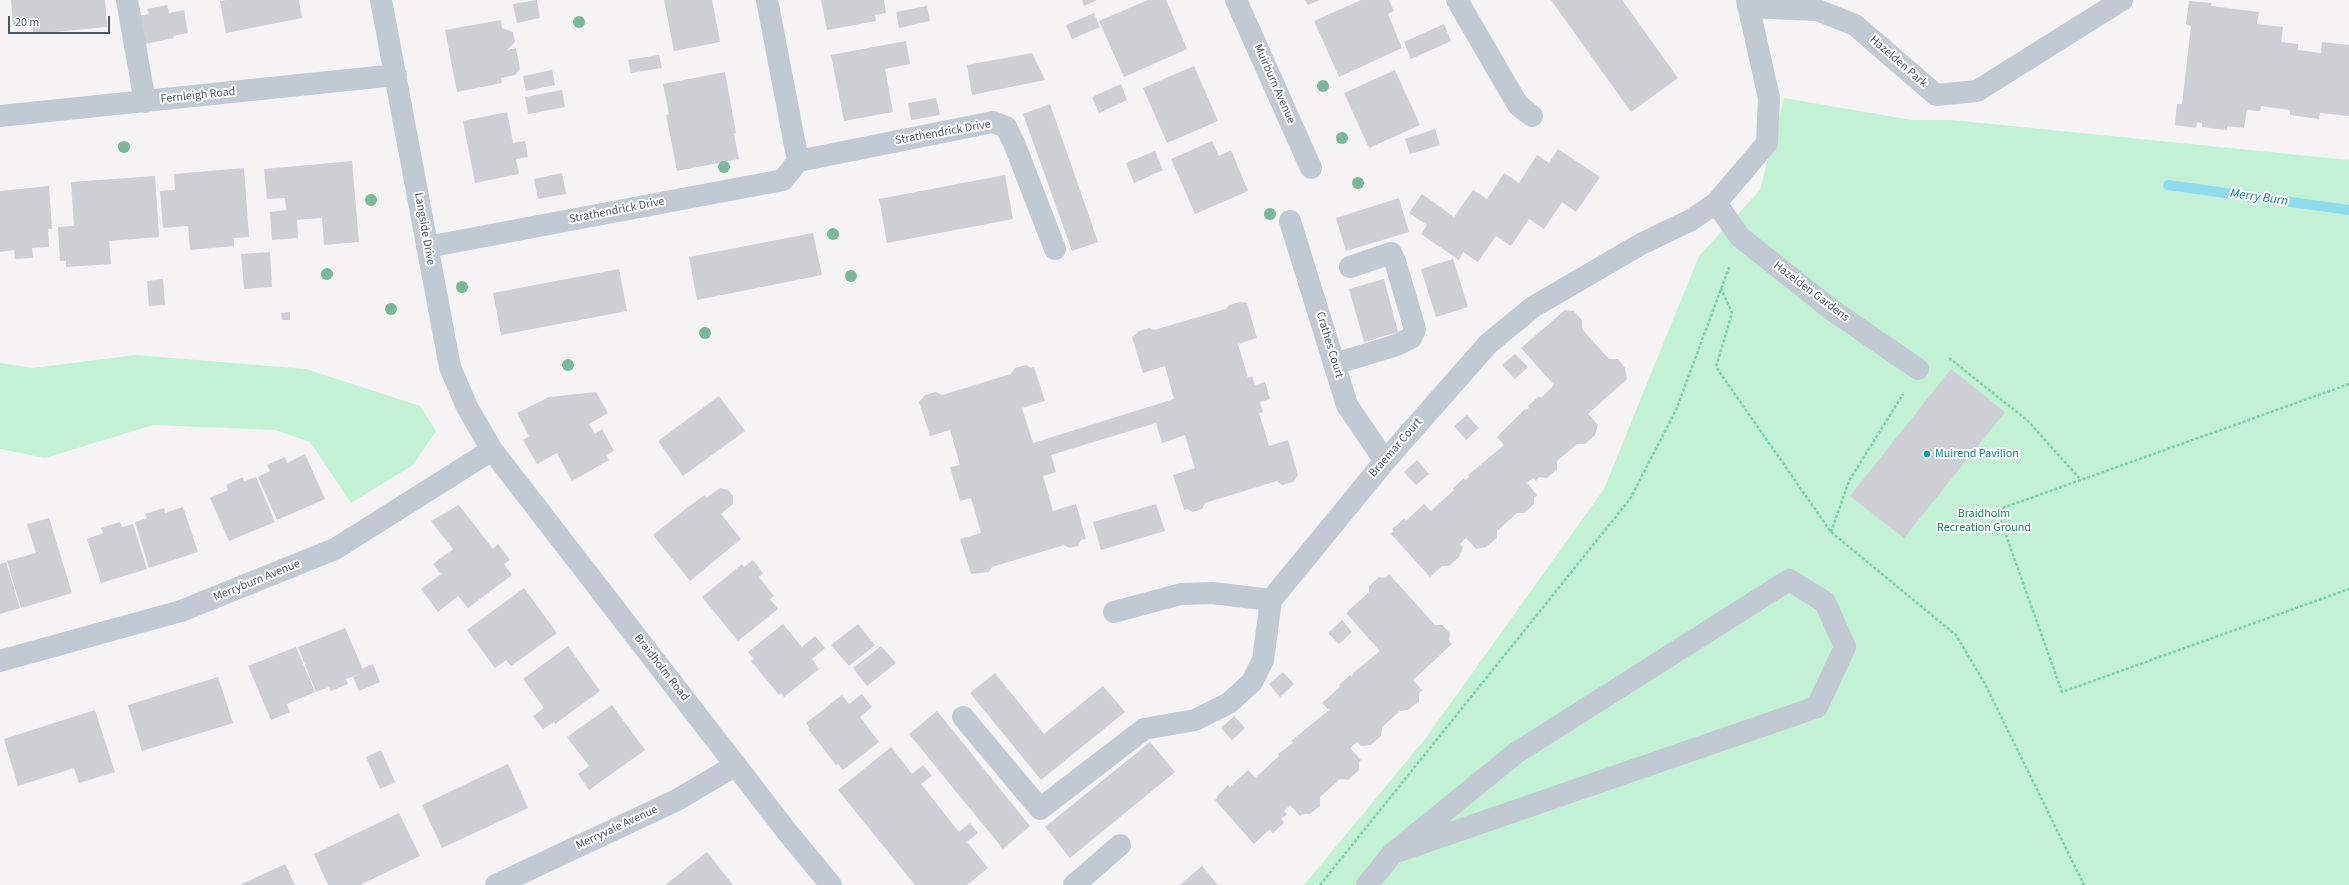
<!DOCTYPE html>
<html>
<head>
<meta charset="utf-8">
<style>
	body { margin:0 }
	#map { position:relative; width:2349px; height:885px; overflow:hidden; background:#f5f3f3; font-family:"Source Sans 3",sans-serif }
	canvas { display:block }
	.scale { position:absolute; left:8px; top:16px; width:102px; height:18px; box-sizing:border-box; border:2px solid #4a5661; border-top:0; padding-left:5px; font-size:12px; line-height:14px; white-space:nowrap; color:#4a5661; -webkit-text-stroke:3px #fff; paint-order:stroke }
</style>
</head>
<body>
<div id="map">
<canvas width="2349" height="885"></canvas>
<div class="scale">20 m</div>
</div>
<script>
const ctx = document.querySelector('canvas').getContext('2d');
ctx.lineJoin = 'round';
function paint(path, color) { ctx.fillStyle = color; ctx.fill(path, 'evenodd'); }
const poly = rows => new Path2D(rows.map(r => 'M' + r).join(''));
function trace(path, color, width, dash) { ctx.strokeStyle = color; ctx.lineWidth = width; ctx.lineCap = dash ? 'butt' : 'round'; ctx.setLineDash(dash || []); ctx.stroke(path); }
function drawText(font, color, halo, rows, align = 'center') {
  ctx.font = font + ' "Source Sans 3",sans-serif'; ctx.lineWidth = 4; ctx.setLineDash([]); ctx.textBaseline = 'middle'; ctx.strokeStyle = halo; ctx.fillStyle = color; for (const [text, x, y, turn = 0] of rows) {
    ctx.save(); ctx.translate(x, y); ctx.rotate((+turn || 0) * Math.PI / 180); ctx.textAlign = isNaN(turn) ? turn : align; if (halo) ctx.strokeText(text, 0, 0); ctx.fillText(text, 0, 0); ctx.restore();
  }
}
const green = poly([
	[1784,98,1912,120,1952,120,2349,160,2349,885,1304,885,1425,739,1604,489,1699,256,1760,190],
	[136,355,306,369,420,406,436,431,413,465,351,503,310,442,275,430,153,425,45,458,0,449,0,363,33,368]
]);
const stream = poly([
	[2168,185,2349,210]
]);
const building = poly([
	[11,0,105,0,107,27,33,34,32,23,13,25],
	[226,0,299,0,302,18,226,33,220,1],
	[537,0,540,18,517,23,513,4],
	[664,0,712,0,720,42,674,51],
	[821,0,884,0,886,13,875,15,876,21,827,30],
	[1082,0,1097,0,1084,6],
	[1148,0,1166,0,1187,49,1124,77,1099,21],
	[1305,0,1320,0,1308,5],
	[1361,0,1389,0,1394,11,1388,14,1402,48,1339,77,1314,21],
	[1551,0,1622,0,1678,78,1631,112],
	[2189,1,2211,3,2211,6,2259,12,2257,24,2283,27,2281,42,2298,44,2298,50,2321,53,2322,42,2349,45,2349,116,2320,113,2319,119,2290,115,2290,110,2261,106,2260,111,2247,110,2244,128,2227,126,2227,130,2202,127,2202,123,2197,122,2196,128,2175,125,2177,104,2182,104,2191,26,2186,25],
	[167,5,169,13,184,10,188,33,173,36,174,38,145,44,139,16,149,14,147,9],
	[927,6,930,21,899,28,896,12],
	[1094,13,1100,27,1072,39,1066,25],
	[501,20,502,28,513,32,515,42,507,50,516,48,520,69,515,75,501,78,502,83,457,92,445,30],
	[1444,24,1451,41,1411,59,1404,42],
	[906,41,910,64,885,69,893,112,844,121,831,55],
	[1032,53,1045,80,972,95,967,65],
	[659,55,662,68,631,73,628,60],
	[1194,66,1218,121,1167,143,1143,88],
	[552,70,555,85,526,91,523,76],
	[1395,70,1420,125,1369,148,1344,93],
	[725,72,736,133,734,134,739,159,677,171,666,115,669,114,663,84],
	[1121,84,1127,100,1099,113,1092,97],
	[562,90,565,107,528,114,525,97],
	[936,98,940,115,911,120,908,103],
	[1050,104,1098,242,1072,251,1023,114],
	[507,112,513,143,525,141,528,157,516,159,519,174,475,183,463,121],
	[1435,129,1440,145,1410,154,1405,139],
	[1212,141,1219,156,1231,150,1248,191,1195,214,1171,159],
	[1558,149,1600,177,1576,212,1562,202,1544,229,1529,219,1511,246,1496,236,1478,262,1463,252,1459,260,1421,234,1427,225,1409,213,1422,194,1454,217,1473,190,1487,199,1504,173,1519,183,1537,155,1549,163],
	[1155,151,1163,170,1134,183,1126,163],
	[352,161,359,242,324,245,322,218,297,220,298,238,272,240,270,212,286,210,285,198,267,199,264,169],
	[244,168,249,237,234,238,234,246,190,250,188,226,163,228,160,191,175,190,174,174],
	[562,173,566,194,538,199,534,179],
	[1005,175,1013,219,887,243,879,199],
	[155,176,159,237,109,241,111,264,66,267,66,261,60,261,58,227,74,226,71,182],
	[49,186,52,229,48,229,49,247,32,248,33,258,15,259,14,250,0,252,0,191],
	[1399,198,1409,232,1346,251,1336,218],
	[813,233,822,275,697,300,689,257],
	[270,252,272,287,244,289,241,254],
	[1453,259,1468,307,1436,317,1421,269],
	[619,269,627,311,501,335,493,293],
	[163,279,165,305,149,306,147,281],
	[1384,279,1398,332,1364,342,1349,289],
	[1240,302,1247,303,1257,338,1238,344,1248,378,1252,376,1255,385,1265,382,1270,399,1260,402,1263,412,1259,413,1269,446,1288,440,1298,475,1293,482,1282,485,1277,481,1205,503,1202,509,1193,512,1187,509,1184,510,1173,475,1195,468,1185,435,1162,443,1156,423,1051,455,1056,472,1043,476,1053,511,1076,504,1086,539,1081,540,1078,546,1070,548,1064,545,992,567,989,572,971,574,960,539,981,533,971,498,960,501,950,467,960,465,950,430,930,436,919,402,925,395,936,392,942,395,1011,374,1015,368,1026,365,1031,368,1034,367,1045,401,1022,408,1033,443,1174,399,1165,366,1143,373,1132,337,1139,331,1149,328,1154,330,1226,309,1229,305],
	[1565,310,1574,311,1582,320,1582,329,1609,359,1618,359,1625,368,1627,379,1588,414,1598,425,1595,435,1585,444,1577,444,1557,461,1557,469,1547,478,1539,477,1536,481,1533,478,1527,483,1537,495,1534,498,1534,504,1524,513,1517,513,1497,531,1497,538,1486,547,1476,549,1466,538,1460,544,1463,547,1459,557,1449,566,1442,566,1430,577,1391,534,1394,531,1392,529,1404,519,1406,521,1424,504,1431,511,1454,490,1453,488,1464,478,1465,480,1469,477,1468,475,1504,445,1497,437,1525,409,1526,410,1529,408,1528,406,1539,396,1541,398,1554,385,1521,348],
	[290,312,290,320,282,320,281,313],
	[1515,354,1528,367,1515,379,1502,365],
	[1951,369,2005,412,1904,538,1850,496],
	[596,392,608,413,589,424,595,434,602,429,614,451,606,455,609,460,572,481,557,453,537,464,523,440,529,436,517,413,549,397],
	[719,396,745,431,683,476,658,441],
	[1467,415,1479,428,1466,440,1454,426],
	[305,454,325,499,277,520,258,477,270,471,267,465,285,457,287,463],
	[1417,460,1429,474,1416,485,1404,472],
	[243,477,244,481,256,477,275,522,229,541,210,498,228,490,226,485],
	[720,488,728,490,733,496,733,504,721,514,741,539,690,581,653,535,688,507,705,495,707,497],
	[1156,504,1165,531,1101,550,1093,522],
	[459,505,493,549,498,544,510,560,504,564,512,575,468,608,458,596,438,612,421,589,441,574,433,564,453,549,431,521],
	[183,507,198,552,149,568,135,522,147,518,145,514,164,508,165,513],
	[49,518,72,593,21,608,7,561,36,553,27,524],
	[120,522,122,527,133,524,147,569,101,583,87,539,103,533,101,528],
	[753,560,763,573,759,577,774,596,770,599,778,609,738,641,702,597,742,564,744,567],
	[6,562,20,608,0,614,0,564],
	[1389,574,1435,625,1442,625,1450,633,1449,641,1452,644,1413,680,1422,690,1419,693,1419,701,1408,710,1400,711,1382,727,1381,736,1371,745,1361,746,1357,742,1350,748,1361,760,1359,762,1359,770,1348,780,1340,779,1320,797,1320,806,1310,814,1303,814,1300,816,1290,805,1284,811,1287,814,1281,819,1284,823,1273,833,1270,829,1254,844,1215,800,1218,797,1217,796,1228,785,1230,787,1248,770,1255,778,1279,756,1278,754,1293,743,1291,741,1329,710,1322,703,1340,687,1339,685,1350,675,1352,677,1353,673,1380,651,1346,613,1369,592,1369,586,1379,577,1385,578],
	[524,588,557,633,511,666,506,660,495,668,467,630],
	[1342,620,1352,632,1339,644,1328,633],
	[783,624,802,647,815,636,825,648,812,659,819,669,784,697,781,693,779,695,751,661,754,659,748,652],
	[858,624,875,645,849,666,831,645],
	[345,628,364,672,363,668,373,664,380,682,359,691,353,677,362,673,346,679,348,684,331,691,329,687,316,692,298,647],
	[568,646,600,691,555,724,554,722,543,729,533,716,544,708,523,679],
	[881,646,896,663,867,686,853,668],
	[296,647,315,692,287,704,290,712,271,720,248,666],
	[1283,672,1294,684,1280,697,1269,684],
	[995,673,1044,734,1103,686,1125,712,1041,780,970,693],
	[218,677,233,723,142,751,128,705],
	[862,694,872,707,860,717,879,742,843,770,838,764,836,765,808,729,810,728,806,723,842,695,849,704],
	[612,705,645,750,589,790,578,774,589,766,567,737],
	[95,710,115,772,79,783,74,768,18,786,4,739],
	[937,711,1030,826,1003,849,909,734],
	[1234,716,1245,728,1232,740,1221,728],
	[1150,742,1175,772,1070,858,1045,827],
	[891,747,912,774,923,765,932,776,921,784,959,832,970,823,978,833,967,842,988,868,967,885,915,885,838,790],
	[381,750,395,782,380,789,366,757],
	[508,764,528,808,442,848,422,805],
	[399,813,420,856,360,885,328,885,314,854],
	[707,852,733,885,665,885],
	[285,864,295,885,240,885],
	[1202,866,1218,885,1180,885]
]);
const path = poly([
	[1721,288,1732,313,1716,367,1831,532,1956,635,1985,684,2084,885],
	[1949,358,2027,420,2081,480],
	[2349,384,1997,510,2062,692,2349,589],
	[1831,532,1849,481,1903,394],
	[1320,885,1630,499,1676,410,1730,265]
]);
const minor = poly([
	[127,0,145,102],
	[381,0,450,367,467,407,492,450,788,833,831,885],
	[767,0,798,161],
	[1236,0,1311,168],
	[1457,0,1518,105,1532,116],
	[1748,7,1817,10,1855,25,1936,95,1977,91,2122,0],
	[0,116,396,75],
	[1716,203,1740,237,1832,310,1918,369],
	[1290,221,1347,405,1385,461],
	[427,247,783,180,798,161,993,122,1006,127,1014,143,1055,249],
	[1334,364,1394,346,1411,338,1415,329,1395,261,1391,253,1350,267],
	[1271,600,1385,461,1488,344,1533,307,1641,244,1691,220,1716,203,1767,143,1769,98,1747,0],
	[1114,612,1181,594,1212,593,1271,600],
	[0,661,181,611,335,549,492,450],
	[963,717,1040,809,1144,729,1195,720,1229,703,1252,682,1263,660,1271,600],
	[496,885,677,800,736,765],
	[1074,885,1120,845],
	[1367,885,1393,853,1516,753,1789,580,1825,602,1845,647,1817,707,1393,853]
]);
const trees = [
	[579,22],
	[1323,86],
	[1342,138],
	[124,147],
	[724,167],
	[1358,183],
	[371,200],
	[1270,214],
	[833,234],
	[327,274],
	[851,276],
	[462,287],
	[391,309],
	[705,333],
	[568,365]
];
const markers = [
	[1927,454,4,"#0f9aa8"]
];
const streetNames = [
	["Hazelden Park",1898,62,41],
	["Muirburn Avenue",1274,84,66],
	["Fernleigh Road",198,96,-6],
	["Strathendrick Drive",943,133,-10],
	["Strathendrick Drive",617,211,-11],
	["Langside Drive",424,229,80],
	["Hazelden Gardens",1811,292,37],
	["Crathes Court",1329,345,73],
	["Braemar Court",1396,448,-49],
	["Merryburn Avenue",257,581,-22],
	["Braidholm Road",661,668,52],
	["Merryvale Avenue",617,828,-25]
];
const cultureNames = [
	["Muirend Pavilion",1935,454]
];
const parkNames = [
	["Braidholm",1984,514],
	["Recreation Ground",1984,528]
];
const waterNames = [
	["Merry Burn",2259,198,8]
];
paint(green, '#c3f1d5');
trace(stream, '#90daee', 10);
paint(building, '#cdcfd5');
trace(path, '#7ad0a6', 2.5, [3, 2]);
trace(minor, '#c1cad2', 22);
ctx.fillStyle = '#7bb799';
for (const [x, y] of trees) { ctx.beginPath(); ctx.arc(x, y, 6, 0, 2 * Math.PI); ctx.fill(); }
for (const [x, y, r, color] of markers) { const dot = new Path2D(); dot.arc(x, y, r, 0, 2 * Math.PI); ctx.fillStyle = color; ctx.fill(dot); trace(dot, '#fff', 1.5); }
drawText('12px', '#4a5661', '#fff', streetNames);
drawText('12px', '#0d838f', '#fff', cultureNames, 'left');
drawText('12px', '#17864f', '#fff', parkNames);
drawText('italic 13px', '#0c7c9b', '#fff', waterNames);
</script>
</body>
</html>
